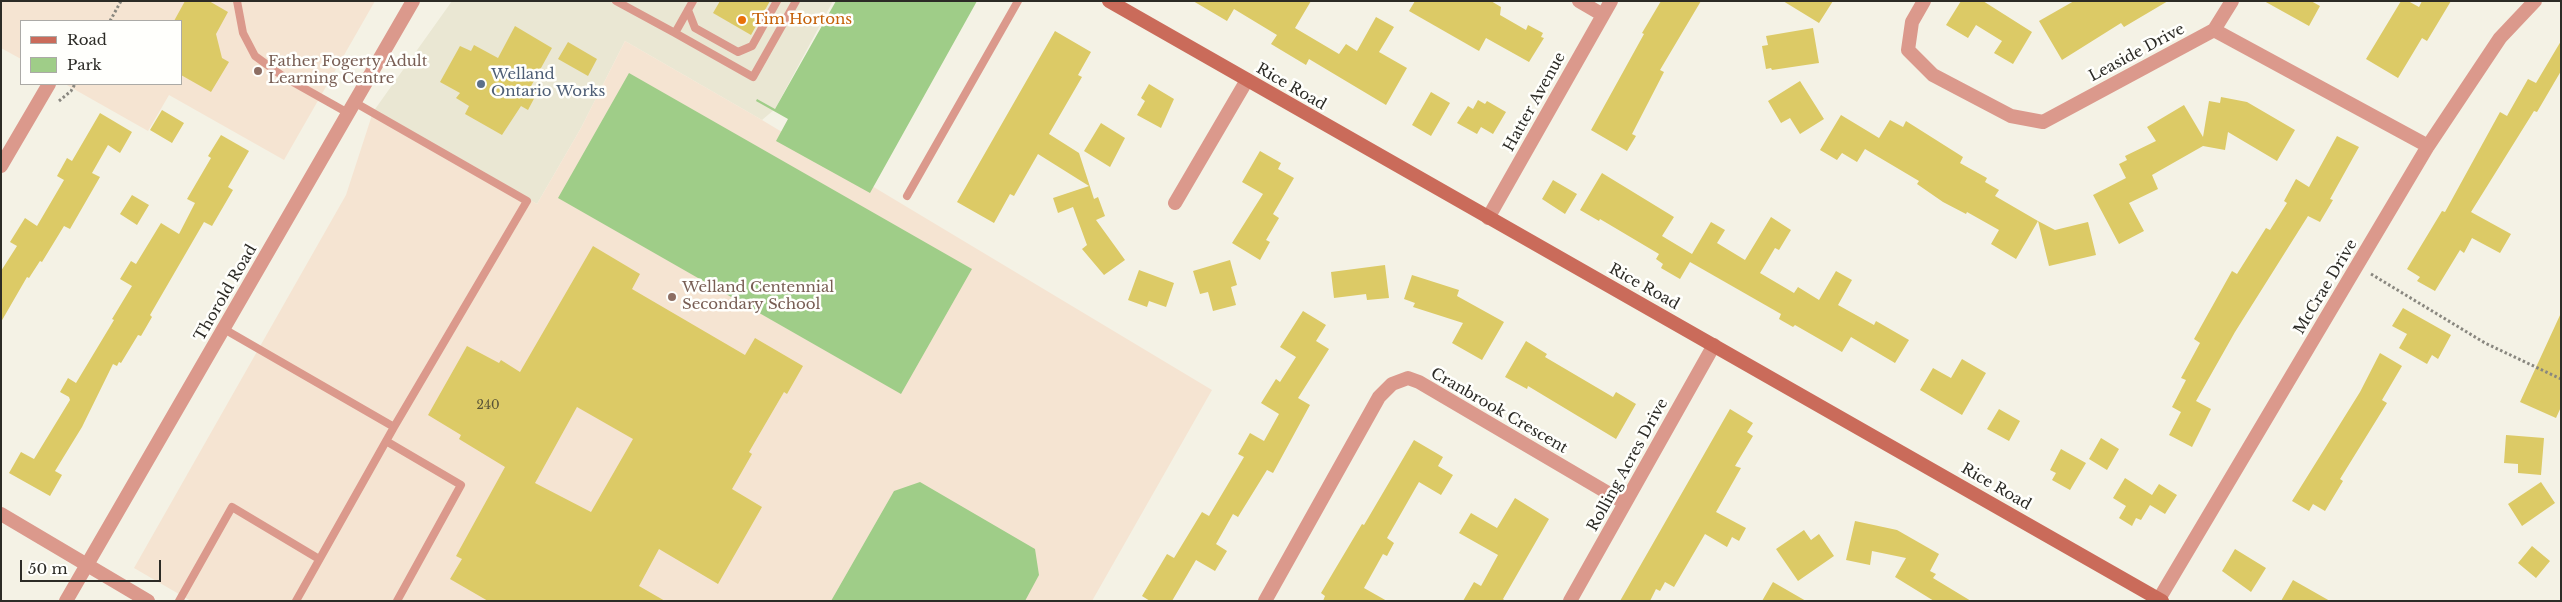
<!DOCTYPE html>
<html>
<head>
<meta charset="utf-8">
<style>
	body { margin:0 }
	#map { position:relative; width:2562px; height:602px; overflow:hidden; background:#f4f2e5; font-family:"Libre Baskerville",serif }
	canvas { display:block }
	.frame { position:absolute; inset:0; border:2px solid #2c2b26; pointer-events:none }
	.legend { position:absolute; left:20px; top:20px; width:162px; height:65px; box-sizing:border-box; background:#fffffc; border:1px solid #abaaa6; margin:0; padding:6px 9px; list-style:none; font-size:15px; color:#2c2b26 }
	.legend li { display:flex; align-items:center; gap:10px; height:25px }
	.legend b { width:25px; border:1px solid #abaaa6 }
	.scale { position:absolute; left:20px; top:560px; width:141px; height:22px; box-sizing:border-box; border:2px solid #2c2b26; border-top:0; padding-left:6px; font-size:15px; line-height:18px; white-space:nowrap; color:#2c2b26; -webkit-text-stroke:4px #fffffc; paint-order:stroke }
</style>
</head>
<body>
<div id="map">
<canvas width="2562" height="602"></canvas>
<div class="frame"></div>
<ul class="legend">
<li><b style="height:6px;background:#ca6b5a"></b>Road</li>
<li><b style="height:14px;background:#9fcd88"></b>Park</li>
</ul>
<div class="scale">50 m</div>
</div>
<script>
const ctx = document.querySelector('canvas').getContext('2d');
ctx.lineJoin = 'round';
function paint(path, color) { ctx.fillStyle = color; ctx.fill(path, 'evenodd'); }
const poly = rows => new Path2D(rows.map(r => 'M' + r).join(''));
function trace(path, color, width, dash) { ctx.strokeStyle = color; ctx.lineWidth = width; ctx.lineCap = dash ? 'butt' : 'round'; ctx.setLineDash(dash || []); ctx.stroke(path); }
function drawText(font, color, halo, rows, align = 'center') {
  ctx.font = font + ' "Libre Baskerville",serif'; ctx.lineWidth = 5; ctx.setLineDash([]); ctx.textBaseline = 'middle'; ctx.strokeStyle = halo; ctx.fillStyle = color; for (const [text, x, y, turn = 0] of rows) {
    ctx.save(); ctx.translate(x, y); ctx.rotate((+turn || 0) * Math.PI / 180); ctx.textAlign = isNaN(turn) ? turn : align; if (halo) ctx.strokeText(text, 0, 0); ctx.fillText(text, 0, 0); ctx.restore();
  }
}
const built = poly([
	[452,1,833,1,775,109,762,120,625,41,581,128,537,204,479,169,373,112]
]);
const education = poly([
	[1,1,375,1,284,160,169,95,148,131,65,84,181,84,181,21,21,21,21,59,1,48],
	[625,41,762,120,1212,390,1092,601,191,601,134,568,346,195,373,112,479,169,537,204,581,128]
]);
const green = poly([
	[836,1,977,1,870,193,776,141,788,119,756,101,757,99,775,109],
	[629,73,972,269,901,394,558,198],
	[920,482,1035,549,1039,575,1025,601,831,601,894,491]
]);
const building = poly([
	[185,1,209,1,228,12,216,34,222,58,229,62,211,92,181,75,181,21,174,21],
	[720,1,770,1,751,35,713,13],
	[1193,1,1311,1,1295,28,1339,54,1346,44,1357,51,1376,17,1394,27,1379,52,1407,68,1386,105,1309,59,1306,65,1271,44,1277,35,1234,9,1227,21],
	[1415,1,1491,1,1501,7,1500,15,1526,30,1528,25,1543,33,1541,37,1544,38,1529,62,1486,38,1479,51,1409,11],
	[1661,1,1701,1,1660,70,1664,72,1632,134,1636,136,1627,151,1591,130,1644,34,1642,33],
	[1783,1,1833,1,1819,23],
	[1961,1,1983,1,2032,32,2013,64,1994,53,2002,41,1976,25,1968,38,1946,25],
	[2074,1,2168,1,2124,27,2121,23,2062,60,2039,21],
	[2264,1,2311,1,2320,6,2309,26],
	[2401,1,2408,1,2419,7,2422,1,2451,1,2427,41,2422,38,2398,78,2366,59],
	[515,26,552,48,530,88,537,93,528,110,521,106,502,135,465,114,469,106,456,98,460,93,440,82,460,46,471,51,474,45,498,58],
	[1813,28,1819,63,1772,70,1771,68,1766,69,1762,46,1768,45,1766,36],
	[1055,31,1091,52,1078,75,1082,77,1049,134,1079,153,1094,199,1098,197,1105,216,1096,220,1125,260,1104,275,1082,249,1087,245,1073,207,1058,213,1053,198,1089,186,1038,154,1014,196,1010,194,994,223,957,202],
	[2561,41,2561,71,2537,112,2534,111,2471,212,2511,234,2500,253,2472,238,2464,253,2460,250,2435,291,2417,281,2420,277,2407,269,2442,211,2445,212,2500,112,2507,116,2528,79,2536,83],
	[568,42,597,59,588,76,558,59],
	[1800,81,1824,119,1800,134,1790,118,1781,123,1768,101],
	[1149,84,1174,99,1161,128,1137,115,1145,101,1141,98],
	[1431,92,1450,103,1431,136,1412,125],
	[2221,97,2247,102,2295,130,2277,161,2228,132,2225,150,2203,146,2152,175,2158,189,2129,203,2144,231,2119,244,2093,195,2126,178,2119,164,2127,160,2125,156,2156,141,2147,127,2184,105,2203,137,2209,101,2220,103],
	[1478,100,1485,104,1487,101,1506,112,1493,134,1481,127,1477,134,1457,123,1468,106,1473,109],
	[162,110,184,123,172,143,150,130],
	[100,113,132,132,120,153,108,145,92,173,100,177,70,229,64,226,42,262,40,261,29,278,27,277,1,322,1,271,17,246,10,242,25,218,37,226,64,180,57,176,67,158,72,161],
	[1841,115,1879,138,1890,120,1903,127,1906,121,1963,157,1960,163,1987,178,1985,182,1999,190,1995,196,2038,221,2016,259,1991,244,1999,230,1967,212,1966,214,1943,202,1917,184,1919,181,1865,149,1857,162,1842,153,1837,160,1820,150],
	[1101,123,1125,138,1110,167,1084,151],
	[221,135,249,151,228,187,233,190,212,226,204,222,150,315,152,317,141,336,138,335,121,363,119,362,117,366,113,364,82,427,55,471,62,475,50,496,9,473,21,452,34,459,70,400,69,397,60,392,68,378,76,383,114,320,112,319,132,286,120,279,131,261,136,264,161,223,179,234,195,203,187,199,211,158,208,156],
	[2337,136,2359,147,2330,199,2333,200,2320,222,2308,216,2235,332,2196,401,2211,409,2192,447,2169,435,2181,412,2172,407,2186,380,2181,378,2200,343,2194,339,2232,271,2237,274,2266,228,2270,230,2287,203,2284,201,2296,179,2309,187],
	[1260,151,1281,163,1278,169,1294,178,1273,214,1279,218,1266,240,1270,242,1260,260,1232,243,1263,194,1242,182],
	[1602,173,1674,217,1662,236,1692,254,1711,222,1725,230,1717,243,1745,260,1771,217,1791,230,1779,250,1775,248,1760,273,1794,293,1798,287,1819,300,1836,271,1852,280,1838,305,1874,325,1876,321,1909,340,1895,363,1851,337,1842,352,1795,325,1793,327,1779,319,1781,314,1690,262,1680,279,1661,268,1663,264,1656,259,1659,254,1600,219,1599,221,1580,210],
	[1553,180,1577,194,1565,214,1542,199],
	[132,195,149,205,137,225,120,214],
	[2038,221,2055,230,2088,222,2096,255,2049,266],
	[593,246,640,274,632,289,745,355,755,338,803,366,787,394,784,392,749,452,752,454,732,489,762,507,718,584,659,549,639,586,665,601,488,601,450,579,462,559,456,556,505,467,459,439,461,435,428,415,467,346,499,363,501,360,520,372],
	[577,407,633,439,591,512,535,483],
	[1230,260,1237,285,1231,287,1236,305,1213,311,1208,292,1200,294,1193,271],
	[1385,265,1389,298,1367,300,1366,294,1334,298,1331,272],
	[1139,270,1174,283,1166,307,1149,301,1147,307,1128,300],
	[1412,275,1459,290,1457,296,1504,322,1482,360,1452,343,1463,323,1413,307,1415,303,1404,299],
	[2403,308,2451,335,2438,359,2432,355,2427,364,2399,348,2407,334,2392,326],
	[1303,311,1326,325,1316,341,1329,349,1298,398,1310,405,1273,473,1267,470,1238,517,1233,514,1216,544,1227,551,1215,571,1196,560,1172,601,1150,601,1142,596,1167,554,1174,558,1202,512,1209,516,1244,457,1238,454,1250,433,1264,441,1279,414,1261,403,1276,379,1280,382,1296,357,1280,347],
	[2561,313,2561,407,2556,418,2520,402],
	[1526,341,1547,354,1545,357,1613,397,1616,392,1636,404,1616,439,1528,386,1527,389,1505,377],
	[2380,353,2402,366,2382,400,2387,403,2340,479,2343,481,2325,511,2313,504,2309,511,2292,501,2360,392],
	[1962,359,1986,373,1962,415,1920,390,1933,368,1951,378],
	[1730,409,1753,423,1747,432,1753,436,1735,466,1741,468,1716,512,1746,528,1739,541,1732,537,1727,547,1705,534,1674,587,1665,582,1660,591,1656,589,1650,601,1620,601],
	[1999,409,2020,421,2009,441,1987,429],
	[2506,435,2544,438,2541,475,2518,473,2518,464,2504,463],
	[2101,438,2119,449,2107,470,2089,459],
	[1414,440,1443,457,1438,466,1453,475,1441,495,1419,482,1387,538,1394,543,1387,556,1383,554,1364,588,1387,601,1323,601,1325,596,1321,593,1334,571,1362,524,1364,525],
	[2061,449,2086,463,2070,490,2052,480,2056,473,2050,470],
	[2125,478,2152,495,2159,484,2177,495,2165,514,2150,505,2141,520,2136,518,2132,526,2119,518,2126,506,2113,498],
	[2541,482,2555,503,2522,526,2508,504],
	[1515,498,1549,519,1503,599,1505,601,1463,601,1474,582,1481,586,1498,555,1459,533,1471,513,1497,528],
	[1855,521,1897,530,1939,554,1930,571,1936,574,1933,578,1971,601,1934,601,1895,577,1906,558,1872,551,1870,565,1846,560],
	[1804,530,1811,540,1819,534,1834,556,1798,581,1776,549],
	[2532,546,2550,561,2536,578,2518,563],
	[2235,549,2266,568,2251,592,2222,571],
	[2293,580,2330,601,2281,601],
	[1773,582,1806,601,1762,601]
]);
const path = poly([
	[110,21,121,1],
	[59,101,71,91,75,84],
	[2371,274,2485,343,2561,379]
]);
const service = poly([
	[237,1,243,33,255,56,284,77,348,113],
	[616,1,675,33,693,1],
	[688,10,695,28,738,52,752,46,777,1],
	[675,33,753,77,796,1],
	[907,196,1018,1],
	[224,329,394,427],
	[386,441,461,485,397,601],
	[179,601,232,507,319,559],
	[296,601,394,427,527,201,354,102]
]);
const minor = poly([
	[1579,1,1603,15],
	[1924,1,1912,22,1908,50,1933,75,2011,116,2043,122,2214,30,2232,1],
	[2214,30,2428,146],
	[1,166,49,84],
	[1175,203,1247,80],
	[1488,218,1611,1],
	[1,514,148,601],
	[2159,599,2428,146,2500,38,2535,1],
	[1265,601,1379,397,1392,384,1408,378,1419,382,1625,503],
	[1570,601,1714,345]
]);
const tertiary = poly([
	[66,601,413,1]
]);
const secondary = poly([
	[1109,1,2162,601]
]);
const markers = [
	[742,20,5,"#e8710a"],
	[258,71,5,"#8d6e63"],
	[481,84,5,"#5c6f8a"],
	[672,297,5,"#8d6e63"]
];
const numberNames = [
	["240",488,406]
];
const foodNames = [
	["Tim Hortons",752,20]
];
const streetNames = [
	["Leaside Drive",2137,53,-28],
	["Rice Road",1291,87,30],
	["Hatter Avenue",1535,102,-61],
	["Rice Road",1644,287,29],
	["McCrae Drive",2326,287,-59],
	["Thorold Road",226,293,-60],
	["Cranbrook Crescent",1499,411,30],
	["Rolling Acres Drive",1628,465,-61],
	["Rice Road",1996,487,30]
];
const educationNames = [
	["Father Fogerty Adult",268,62],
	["Learning Centre",268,79],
	["Welland Centennial",682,288],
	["Secondary School",682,305]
];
const serviceNames = [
	["Welland",491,75],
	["Ontario Works",491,92]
];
paint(built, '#eae7d3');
paint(education, '#f5e4d2');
paint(green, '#9fcd88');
paint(building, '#dcca66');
trace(path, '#89877f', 3, [2.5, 2.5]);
trace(service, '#db998c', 8);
trace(minor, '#db998c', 14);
trace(tertiary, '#db998c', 14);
trace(secondary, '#ca6b5a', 14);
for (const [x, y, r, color] of markers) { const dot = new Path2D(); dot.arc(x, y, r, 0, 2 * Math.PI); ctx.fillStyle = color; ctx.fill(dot); trace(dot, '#fffffc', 2); }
drawText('12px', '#585336', null, numberNames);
drawText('15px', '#c56008', '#fffffc', foodNames, 'left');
drawText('15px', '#2c2b26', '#fffffc', streetNames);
drawText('15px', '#785e54', '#fffffc', educationNames, 'left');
drawText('15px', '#4e5e75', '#fffffc', serviceNames, 'left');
</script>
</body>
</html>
